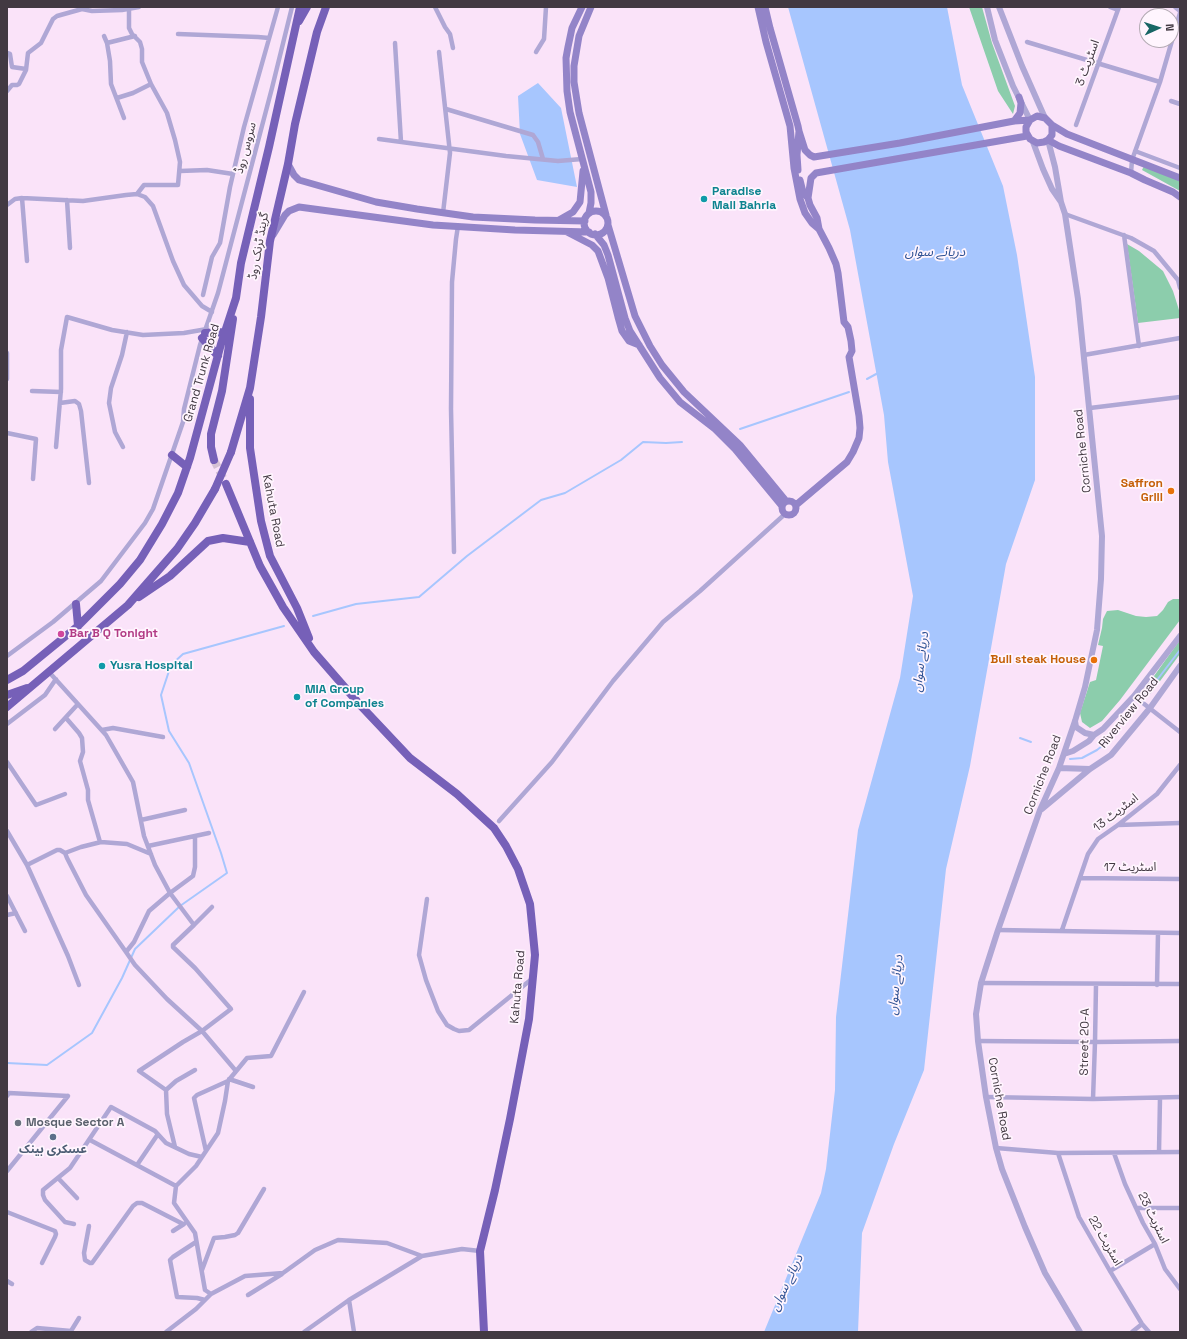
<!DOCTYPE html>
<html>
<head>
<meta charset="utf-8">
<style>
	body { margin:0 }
	#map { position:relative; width:1187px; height:1339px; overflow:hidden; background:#fae3f9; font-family:"Space Grotesk",sans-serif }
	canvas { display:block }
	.frame { position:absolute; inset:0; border:8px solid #423942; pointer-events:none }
	.north { position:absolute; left:1139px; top:8px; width:40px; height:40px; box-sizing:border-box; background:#fff5fe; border:1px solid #b3aab3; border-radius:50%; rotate:87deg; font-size:11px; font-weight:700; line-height:16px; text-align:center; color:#423942 }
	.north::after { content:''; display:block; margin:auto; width:14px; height:18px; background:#186665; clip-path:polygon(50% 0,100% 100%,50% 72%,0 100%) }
</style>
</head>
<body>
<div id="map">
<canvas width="1187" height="1339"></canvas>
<div class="frame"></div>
<div class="north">N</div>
</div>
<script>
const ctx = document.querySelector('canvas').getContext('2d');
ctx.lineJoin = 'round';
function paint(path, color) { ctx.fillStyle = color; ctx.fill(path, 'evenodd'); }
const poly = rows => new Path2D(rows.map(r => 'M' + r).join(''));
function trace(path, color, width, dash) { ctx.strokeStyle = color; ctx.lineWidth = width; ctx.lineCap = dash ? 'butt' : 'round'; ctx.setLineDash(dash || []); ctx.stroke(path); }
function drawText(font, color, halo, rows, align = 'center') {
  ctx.font = font + ' "Space Grotesk","Noto Sans Arabic",sans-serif'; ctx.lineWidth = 3.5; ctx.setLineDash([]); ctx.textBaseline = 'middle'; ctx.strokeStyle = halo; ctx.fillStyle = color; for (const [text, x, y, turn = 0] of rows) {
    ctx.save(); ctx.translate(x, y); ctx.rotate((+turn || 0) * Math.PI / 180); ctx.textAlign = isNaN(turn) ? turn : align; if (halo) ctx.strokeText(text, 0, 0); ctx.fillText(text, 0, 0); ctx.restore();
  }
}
const green = poly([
	[969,7,982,7,992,43,1015,106,1013,114,998,91],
	[1144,166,1180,180,1180,191,1142,170],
	[1127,244,1139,251,1163,271,1173,291,1179,310,1180,318,1138,323],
	[1173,599,1180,599,1180,620,1120,700,1102,721,1090,728,1082,722,1080,713,1090,682,1096,680,1103,646,1098,645,1102,628,1103,619,1107,611,1118,610,1136,616,1146,617,1157,616,1163,610,1168,602],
	[1180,640,1180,654,1152,692,1144,698,1141,694]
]);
const water = poly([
	[788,7,947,7,962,85,1003,186,1017,255,1035,377,1035,480,1006,564,970,766,946,869,924,1070,894,1144,862,1233,858,1332,764,1332,821,1193,826,1169,835,1090,836,1017,858,830,900,678,913,596,888,462,884,415,850,230],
	[538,83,561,108,577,187,537,180,520,134,518,96]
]);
const stream = poly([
	[867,379,878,373],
	[740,429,849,392],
	[313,616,356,604,419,597,467,556,541,500,565,493,621,460,643,442,666,443,682,442],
	[1147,693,1180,650],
	[1020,738,1031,742],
	[1070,759,1082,758,1097,750,1102,746,1127,715],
	[7,1063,47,1065,92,1033,122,978,135,949,180,906,227,873,221,853,189,763,169,731,161,695,171,665,183,654,284,626]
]);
const trunkTunnel = poly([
	[214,460,224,480]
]);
const minor = poly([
	[81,7,82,9,92,11,122,10,139,7],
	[435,7,445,27,450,34,453,48],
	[1110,7,1118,10],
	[1175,7,1180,11],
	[129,9,129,28,132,34,140,42,142,49,142,62,151,84,167,113,175,140,180,162,178,185,144,185,137,194],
	[178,34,258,37,269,38],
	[104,36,107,43,110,61,111,84,124,118],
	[1027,42,1160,82],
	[107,43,135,36],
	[395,43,401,142],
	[439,52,450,153,443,213],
	[536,52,544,39,546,7],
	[7,53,10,54,12,67,26,69],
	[7,91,12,85,17,85,19,84,26,70,28,53,41,43,53,19,57,16,82,9],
	[117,98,133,93,151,84],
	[1171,101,1180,104],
	[446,109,533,135,538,142,543,159],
	[1076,125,1119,7],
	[379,139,506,156,558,161,582,159],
	[1135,151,1180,168],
	[180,171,207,170,233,174],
	[1131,173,1132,160,1160,82,1180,13],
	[22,198,27,261],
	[67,200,70,248],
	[7,205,15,199,22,198,83,201,126,195,137,194,145,197,153,206,173,261,184,285,202,306,212,312],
	[1065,214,1131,238,1154,251,1178,280,1180,288],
	[1124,235,1139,346],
	[203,295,212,257,220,243,230,187,244,127,278,7],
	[7,353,7,379],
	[1084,355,1180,338],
	[32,391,61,392],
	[60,403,75,401,79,404,81,411,89,483],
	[1090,408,1180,397],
	[7,433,36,439,33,479],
	[56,447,61,389,61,350,67,317,112,330,143,335,184,333,207,329],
	[123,447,115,432,109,403,111,388,122,355,127,332],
	[454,552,451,409,452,282,456,239,458,226],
	[7,656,53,622,101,581,145,523,153,509,183,422,184,409,200,345,218,293,272,88,292,7],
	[49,672,106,735,133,782,144,836,155,865,170,893,193,876,195,867,195,836],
	[1134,696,1180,732],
	[66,718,79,733,82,738,83,752,80,761,88,790,88,800,100,842],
	[7,724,45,695,56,679],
	[55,729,78,704],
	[102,730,113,728,163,737],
	[7,762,36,805,65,794],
	[141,820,185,810],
	[499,821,552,762,613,681,663,622,700,591,785,514],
	[1118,825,1180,823],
	[7,831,27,865,68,956,79,985],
	[148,846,209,833],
	[65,853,81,847,101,842,127,844,151,854],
	[27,865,57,850,60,850,65,853,67,858,86,895,126,952],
	[1080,878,1180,879],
	[7,896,25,931],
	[427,899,419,955,426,980,438,1011,447,1025,454,1029,459,1031,469,1030,533,978],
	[212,907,194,925,170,893,149,911,134,942,126,952,135,965,167,999,202,1031,236,1071],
	[7,915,16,913],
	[998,930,1180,933],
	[1062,930,1088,854,1098,839,1118,825,1157,794,1180,765],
	[981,983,1180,984],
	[1157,985,1158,933],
	[978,1041,1095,1042,1180,1041],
	[229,1079,253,1087],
	[166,1090,139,1071,183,1042,202,1031,231,1009,195,968,173,947,173,945,194,925],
	[7,1096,9,1093,68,1096],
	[986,1097,1093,1099,1180,1097],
	[1093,1099,1095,1042,1096,985],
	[90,1140,176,1186,174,1203,195,1233,205,1290,211,1294,245,1276,283,1273,315,1250,338,1240,387,1243,422,1256],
	[175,1147,167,1114,166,1090,176,1081,195,1070],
	[996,1148,1058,1153,1180,1152],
	[206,1151,194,1098,197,1095,228,1081],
	[1159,1152,1160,1098],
	[1058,1153,1079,1217,1110,1271,1142,1324,1149,1332],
	[1114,1153,1125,1184,1143,1223,1155,1244,1165,1269,1180,1289],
	[137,1165,158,1134],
	[7,1171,68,1096],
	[58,1178,77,1198],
	[176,1186,196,1166,218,1133,225,1101,228,1081,247,1058,271,1056,304,992],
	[1136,1208,1180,1208],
	[7,1212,55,1231,56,1234,55,1237,42,1263],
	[74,1224,65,1222,45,1200,43,1195,43,1190,70,1168,111,1107,155,1131,166,1143,189,1154,202,1157],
	[89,1226,84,1253,85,1260,90,1263,92,1263,133,1206,137,1203,142,1203,183,1224],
	[173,1231,184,1224],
	[196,1242,173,1257,170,1260,177,1297,197,1298,205,1300],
	[202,1270,214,1238,225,1237,235,1235,238,1233,264,1189],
	[1110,1271,1155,1244],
	[7,1281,12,1284],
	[248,1295,282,1274],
	[349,1300,354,1332],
	[31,1332,37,1328,71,1331,79,1318],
	[166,1332,196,1309,211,1294],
	[304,1332,349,1300,422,1256,462,1249,480,1251],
	[1132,1332,1142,1324]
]);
const tertiary = poly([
	[987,7,995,40,1013,86,1030,120],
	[999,7,1022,66,1045,118],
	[1033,142,1043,169,1052,189,1061,202,1055,167,1048,140],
	[1061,202,1065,214,1078,299,1102,536,1101,579,1097,630,1085,687,1075,721,1059,768,1040,810,998,930,981,983,976,1014,978,1041,986,1097,996,1148,1002,1169,1025,1227,1045,1273,1080,1332],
	[1075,721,1076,727,1085,733,1094,735],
	[1064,754,1073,751,1089,741,1094,735,1103,729,1134,696,1180,636],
	[1059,768,1090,769],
	[1042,809,1090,769,1111,755,1150,708,1180,666]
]);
const secondary = poly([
	[582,7,572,28,568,47,566,58,567,91,570,112,591,192,591,203,589,213],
	[591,7,579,36,574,66,574,82,579,113,606,215],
	[758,7,766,42,790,126,794,168,800,199,805,213,812,223,819,229,829,248,836,264,838,273,844,322,848,327,851,341,852,351,849,357,859,416,860,428,859,438,853,452,847,462,796,505],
	[765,7,770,28,798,126,799,131,797,155,798,170],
	[1014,121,1020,113,1021,103,1019,97],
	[1052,125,1067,134,1180,178],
	[799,131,805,150,810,155,814,157,900,143,1014,121,1030,120,1037,116,1045,118,1052,125,1052,135,1048,140,1044,142,1037,143,1030,139,1026,132,1026,127,1030,120],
	[1048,140,1059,146,1131,173,1145,180,1173,192,1180,197],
	[288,164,294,175,299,180,376,202,417,209,473,217,535,220,585,221],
	[800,180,803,192,808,198,810,205,817,218,819,229],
	[808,198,811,178,816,173,1027,136],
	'584 223a12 12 0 1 1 24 0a12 12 0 1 1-24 0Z',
	[559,220,573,212,580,202,583,171],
	[608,225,635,316,650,346,662,365,684,392,740,445,786,501],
	[567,232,592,245,598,251,608,278,618,317,622,331,629,341,639,345],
	[595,234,604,245,608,255,625,318,630,331,660,378,680,402,715,429,735,449,782,506],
	[273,235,285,215,289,211,299,207,433,225,515,230,589,232],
	'782 508a7 7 0 1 1 14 0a7 7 0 1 1-14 0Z'
]);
const trunk = poly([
	[299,21,307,7],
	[205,333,225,332],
	[202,338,218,356],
	[250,399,250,448,261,521,270,556,297,608,309,638],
	[231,452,250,388,261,317,270,241,288,164,295,124,317,32,326,7],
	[172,455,187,467],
	[214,460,211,447,211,434,222,391,233,319],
	[226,484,260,566,283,607,314,652,361,706,410,758,457,794,494,828,506,846,518,869,530,904,535,955,529,1019,510,1119,495,1190,480,1251,484,1332],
	[139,597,170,576,208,541,223,538,250,542],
	[76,604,78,626],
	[7,680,23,671,78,626,120,584,140,560,162,524,178,493,190,458,221,344,236,298,241,263,269,147,300,7],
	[7,695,27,688],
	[7,707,128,605,177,549,195,523,215,489]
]);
const trunkBridge = poly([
	[215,489,231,452]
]);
const markers = [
	[704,199,4,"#0f9aa8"],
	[1171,491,4,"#e8710a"],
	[61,634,4,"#d1479c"],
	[1094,660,4,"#e8710a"],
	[102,666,4,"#0f9aa8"],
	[297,697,4,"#0f9aa8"],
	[18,1123,4,"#6b7280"],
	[53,1137,4,"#5c6f8a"]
];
const streetNames = [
	["اسٹریٹ 3",1088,63,-70],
	["سروس روڈ",246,148,-75],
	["گرینڈ ٹرنک روڈ",259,246,-80],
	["Grand Trunk Road",202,373,-74],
	["Corniche Road",1083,451,-96],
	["Kahuta Road",273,511,79],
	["Riverview Road",1129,713,-51],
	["Corniche Road",1043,775,-69],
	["اسٹریٹ 13",1116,813,-38],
	["اسٹریٹ 17",1130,868],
	["Kahuta Road",518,987,-85],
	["Street 20-A",1085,1042,-89],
	["Corniche Road",999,1099,80],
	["اسٹریٹ 23",1153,1218,64],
	["اسٹریٹ 22",1105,1241,60]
];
const cultureNames = [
	["Paradise",712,192],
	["Mall Bahria",712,206],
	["Yusra Hospital",110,666],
	["MIA Group",305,690],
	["of Companies",305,704]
];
const foodNames = [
	["Saffron",1163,484],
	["Grill",1163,498],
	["Bull steak House",1086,660]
];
const hotelNames = [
	["Bar B Q Tonight",69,634]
];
const worshipNames = [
	["Mosque Sector A",26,1123]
];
const serviceNames = [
	["عسکری بینک",53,1150]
];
const waterNames = [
	["دریائے سواں",935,252],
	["دریائے سواں",921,662,-83],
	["دریائے سواں",896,985,-84],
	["دریائے سواں",787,1283,-65]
];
paint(green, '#8ccdac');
paint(water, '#a7c6fe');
trace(stream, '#a7c6fe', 2);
trace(trunkTunnel, '#d5c1d4', 8, [8, 4]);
trace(minor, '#afa7d5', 4.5);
trace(tertiary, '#afa7d5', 6);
trace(secondary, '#9384c8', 7);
trace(trunk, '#7660b8', 8);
trace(trunkBridge, '#7660b8', 8);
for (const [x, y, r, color] of markers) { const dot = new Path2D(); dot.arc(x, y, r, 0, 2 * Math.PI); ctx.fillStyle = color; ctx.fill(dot); trace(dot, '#fff5fe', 1.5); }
drawText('12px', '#423942', '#fff5fe', streetNames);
drawText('bold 12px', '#0d838f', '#fff5fe', cultureNames, 'left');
drawText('bold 12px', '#c56008', '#fff5fe', foodNames, 'right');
drawText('bold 12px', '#b23c85', '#fff5fe', hotelNames, 'left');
drawText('bold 12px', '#5b616d', '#fff5fe', worshipNames, 'left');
drawText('bold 12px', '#4e5e75', '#fff5fe', serviceNames);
drawText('italic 13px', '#2f5294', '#fff5fe', waterNames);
</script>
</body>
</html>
